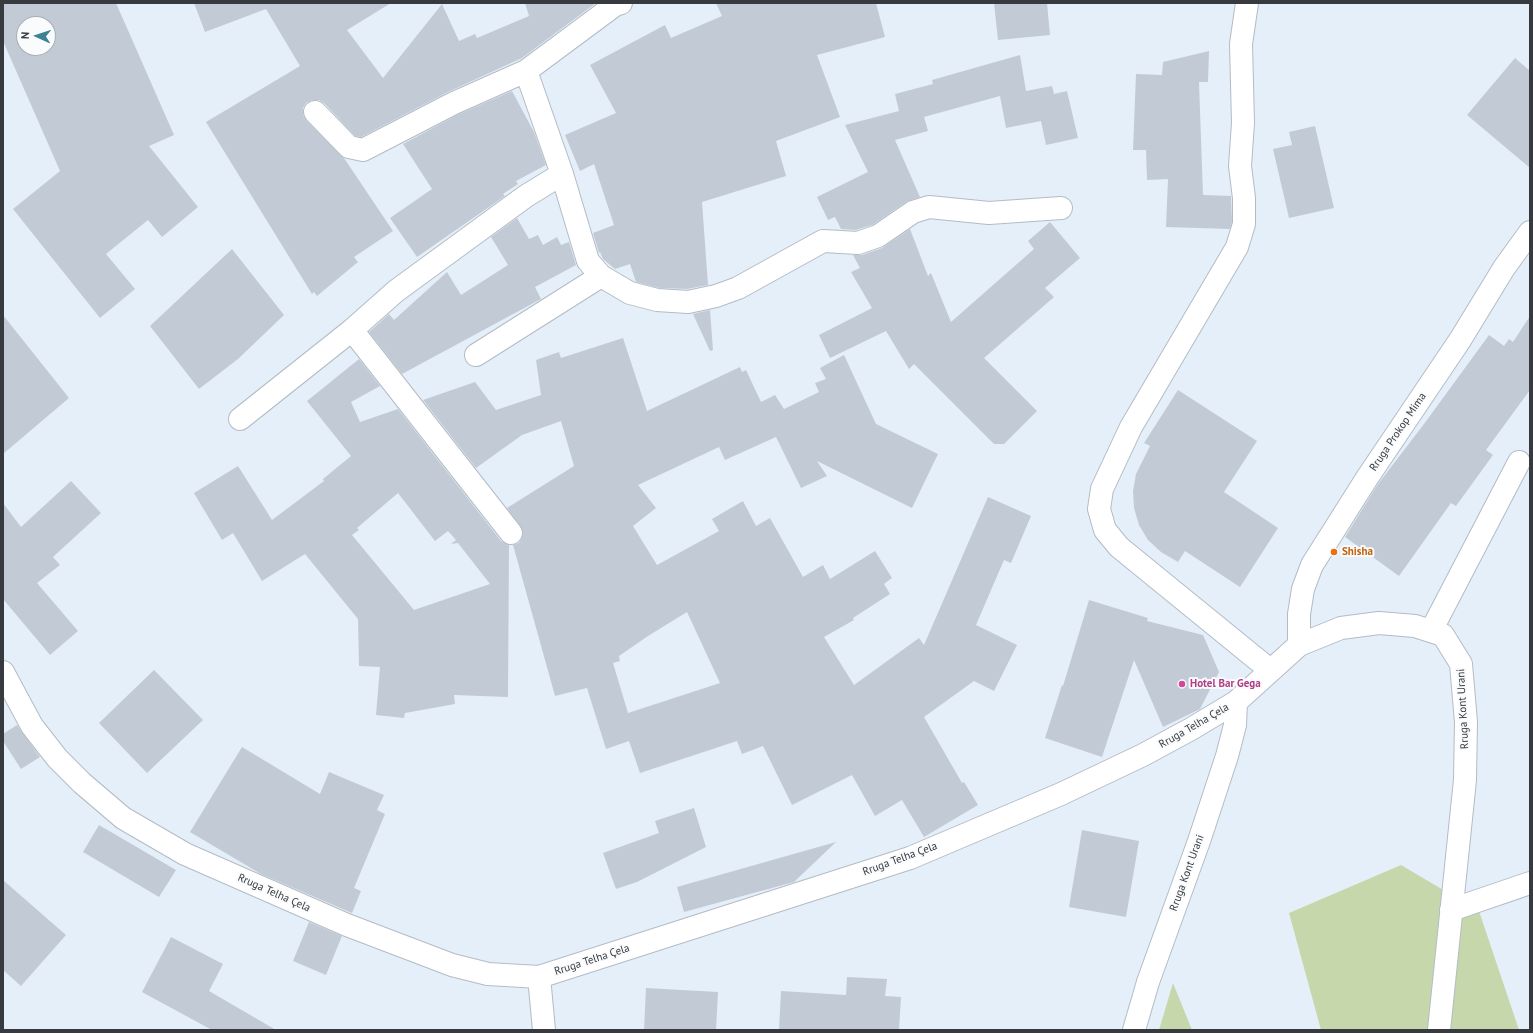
<!DOCTYPE html>
<html>
<head>
<meta charset="utf-8">
<style>
	body { margin:0 }
	#map { position:relative; width:1533px; height:1033px; overflow:hidden; background:#e5eff9; font-family:"PT Sans",sans-serif }
	canvas { display:block }
	.frame { position:absolute; inset:0; border:4px solid #373a3e; pointer-events:none }
	.north { position:absolute; left:16px; top:16px; width:40px; height:40px; box-sizing:border-box; background:#f9fbfd; border:1px solid #abaeb1; border-radius:50%; rotate:273deg; font-size:11px; font-weight:700; line-height:16px; text-align:center; color:#373a3e }
	.north::after { content:''; display:block; margin:auto; width:14px; height:18px; background:#3d8290; clip-path:polygon(50% 0,100% 100%,50% 72%,0 100%) }
</style>
</head>
<body>
<div id="map">
<canvas width="1533" height="1033"></canvas>
<div class="frame"></div>
<div class="north">N</div>
</div>
<script>
const ctx = document.querySelector('canvas').getContext('2d');
ctx.lineJoin = 'round';
function paint(path, color) { ctx.fillStyle = color; ctx.fill(path, 'evenodd'); }
const poly = rows => new Path2D(rows.map(r => 'M' + r).join(''));
function trace(path, color, width, dash) { ctx.strokeStyle = color; ctx.lineWidth = width; ctx.lineCap = dash ? 'butt' : 'round'; ctx.setLineDash(dash || []); ctx.stroke(path); }
function drawText(font, color, halo, rows, align = 'center') {
  ctx.font = font + ' "PT Sans",sans-serif'; ctx.lineWidth = 4; ctx.setLineDash([]); ctx.textBaseline = 'middle'; ctx.strokeStyle = halo; ctx.fillStyle = color; for (const [text, x, y, turn = 0] of rows) {
    ctx.save(); ctx.translate(x, y); ctx.rotate((+turn || 0) * Math.PI / 180); ctx.textAlign = isNaN(turn) ? turn : align; if (halo) ctx.strokeText(text, 0, 0); ctx.fillText(text, 0, 0); ctx.restore();
  }
}
const green = poly([
	[1401,865,1479,911,1519,1030,1321,1030,1289,913],
	[1173,983,1192,1030,1159,1030]
]);
const building = poly([
	[3,3,116,3,174,135,149,146,198,207,162,237,148,220,106,254,135,289,100,318,13,209,60,171,3,41],
	[24,24,48,24,48,48,24,48],
	[194,3,391,3,347,30,383,78,442,4,459,41,475,34,477,38,529,16,525,3,596,3,522,58,448,92,361,137,355,136,324,103,319,100,312,100,306,103,303,108,303,115,306,120,344,158,393,231,354,257,358,262,317,296,314,292,312,294,206,122,300,66,266,9,205,32],
	[716,3,876,3,885,37,817,55,840,117,776,141,786,176,702,202,708,285,687,289,659,288,636,282,630,264,615,269,603,259,600,252,599,253,593,233,614,225,594,164,580,171,565,135,616,113,590,65,665,25,671,38,722,16],
	[994,3,1047,3,1050,35,998,40],
	[1209,51,1208,82,1199,82,1203,195,1231,196,1232,222,1230,229,1166,227,1168,179,1147,180,1146,150,1133,150,1136,74,1162,75,1163,62],
	[1020,55,1026,91,1052,86,1054,94,1067,91,1078,138,1046,145,1041,121,1006,128,1000,96,924,117,928,131,895,140,920,197,906,202,872,225,856,230,841,229,835,217,828,220,817,197,868,172,845,125,899,111,895,94,933,84,932,80],
	[1515,58,1530,71,1530,168,1467,115],
	[512,91,534,132,546,165,516,181,518,184,503,194,505,196,417,257,390,218,432,189,403,144,459,114],
	[1315,126,1334,208,1289,218,1273,149,1292,145,1289,132],
	[517,218,529,239,538,235,543,245,557,237,561,245,569,242,576,265,535,287,541,299,402,374,369,332,389,314,394,320,447,272,461,295,508,265,491,237],
	[1050,222,1080,258,1045,288,1054,297,984,358,1037,411,1004,444,994,444,914,364,909,369,886,331,830,358,819,335,872,308,851,272,860,268,853,255,862,255,882,248,910,229,928,276,931,273,951,322,1034,249,1028,241],
	[232,249,284,315,238,359,199,389,150,326],
	[710,310,713,350,710,351,693,314],
	[3,315,69,398,3,454],
	[1530,316,1530,390,1486,450,1493,455,1456,506,1451,503,1399,576,1345,537,1378,484,1424,424,1489,335,1504,346,1509,339,1513,342],
	[623,338,647,411,740,367,742,372,746,370,761,402,775,395,784,409,819,392,815,383,826,379,820,368,844,355,876,424,938,454,912,508,817,461,827,476,801,488,776,437,725,460,719,447,638,485,656,508,633,526,657,565,719,531,712,519,743,501,756,526,770,518,803,577,823,565,830,579,875,551,892,578,884,584,890,594,853,618,854,620,824,637,854,685,919,638,924,645,988,497,1031,516,1011,563,1004,560,976,625,1017,645,994,691,974,681,924,717,962,783,964,782,978,805,924,837,902,800,875,816,852,775,792,805,763,746,742,754,737,741,640,773,629,741,606,749,587,688,555,696,513,545,519,543,522,538,523,531,507,508,574,466,561,421,522,435,476,468,423,400,475,382,496,410,541,395,536,360,559,352,561,358],
	[687,612,720,683,628,713,613,663,620,661,619,656,648,636],
	[359,359,380,386,351,402,360,422,398,409,501,541,509,545,508,697,454,695,455,704,405,713,404,718,376,715,380,667,359,666,358,619,305,554,262,581,233,533,222,540,194,493,238,466,272,520,324,481,323,479,351,456,307,401],
	[398,493,435,541,448,531,456,540,451,544,458,543,490,584,414,610,352,535,359,530,357,528],
	[1178,390,1257,441,1224,492,1278,528,1240,587,1185,551,1178,562,1161,552,1148,540,1139,525,1134,508,1133,491,1136,474,1150,446,1144,443],
	[71,481,101,513,53,557,60,565,37,583,78,631,50,655,3,599,3,503,21,527],
	[1089,600,1148,618,1147,621,1203,635,1219,672,1200,709,1163,727,1134,660,1102,757,1045,738,1062,685,1063,686],
	[154,670,203,720,147,773,99,723],
	[17,725,40,757,21,769,3,741,3,734],
	[242,747,320,794,329,772,384,795,377,810,385,814,354,888,361,891,352,913,261,874,190,832],
	[694,808,706,847,637,882,616,889,603,853,659,833,655,821],
	[99,825,176,870,159,897,83,852],
	[1082,830,1139,841,1126,917,1069,907],
	[836,842,794,882,684,912,677,887],
	[3,880,66,935,21,986,3,970],
	[309,922,342,936,326,975,293,961],
	[171,937,223,964,209,991,276,1030,212,1030,142,992],
	[847,977,887,979,885,996,901,997,899,1030,779,1030,781,991,846,995],
	[646,988,718,992,716,1030,644,1030]
]);
const minor = poly([
	[1247,3,1241,44,1243,123,1240,166,1244,198,1244,224,1237,247,1131,427,1102,489,1099,509,1105,530,1119,547,1270,670],
	[526,71,562,174,588,261,601,276,630,293,657,300,688,302,716,296,738,288,823,241,858,243,878,236,913,212,929,207,989,213,1061,208],
	[315,112,349,147,363,150,454,103,526,71,615,5,621,3],
	[352,330,511,533],
	[476,355,601,276],
	[240,419,352,330,396,291,526,196,562,174],
	[1431,631,1519,462],
	[1299,645,1299,614,1303,589,1312,565,1367,478,1460,340,1504,268,1530,232],
	[3,672,32,726,57,758,82,783,123,818,185,854,347,925,452,965,488,974,539,977,910,858,1061,794,1143,755,1191,729,1236,702,1299,645,1341,628,1379,623,1415,626,1443,635,1461,664,1466,722,1465,780,1439,1030],
	[1451,910,1530,883],
	[539,977,544,1030],
	[1134,1030,1148,982,1199,841,1227,756,1235,725,1236,702]
]);
const markers = [
	[1334,552,4,"#e8710a"],
	[1182,684,4,"#d1479c"]
];
const streetNames = [
	["Rruga Prokop Mima",1398,432,-56],
	["Rruga Kont Urani",1463,709,-93],
	["Rruga Telha Çela",1194,726,-30],
	["Rruga Telha Çela",900,859,-20],
	["Rruga Kont Urani",1187,873,-70],
	["Rruga Telha Çela",274,893,24],
	["Rruga Telha Çela",592,960,-18]
];
const foodNames = [
	["Shisha",1342,552]
];
const hotelNames = [
	["Hotel Bar Gega",1190,684]
];
paint(green, '#c6d8ab');
paint(building, '#c2cbd5');
trace(minor, '#b3bcc5', 24);
trace(minor, '#fff', 22);
for (const [x, y, r, color] of markers) { const dot = new Path2D(); dot.arc(x, y, r, 0, 2 * Math.PI); ctx.fillStyle = color; ctx.fill(dot); trace(dot, '#f9fbfd', 1.5); }
drawText('11px', '#373a3e', '#f9fbfd', streetNames);
drawText('bold 11px', '#c56008', '#f9fbfd', foodNames, 'left');
drawText('bold 11px', '#b23c85', '#f9fbfd', hotelNames, 'left');
</script>
</body>
</html>
